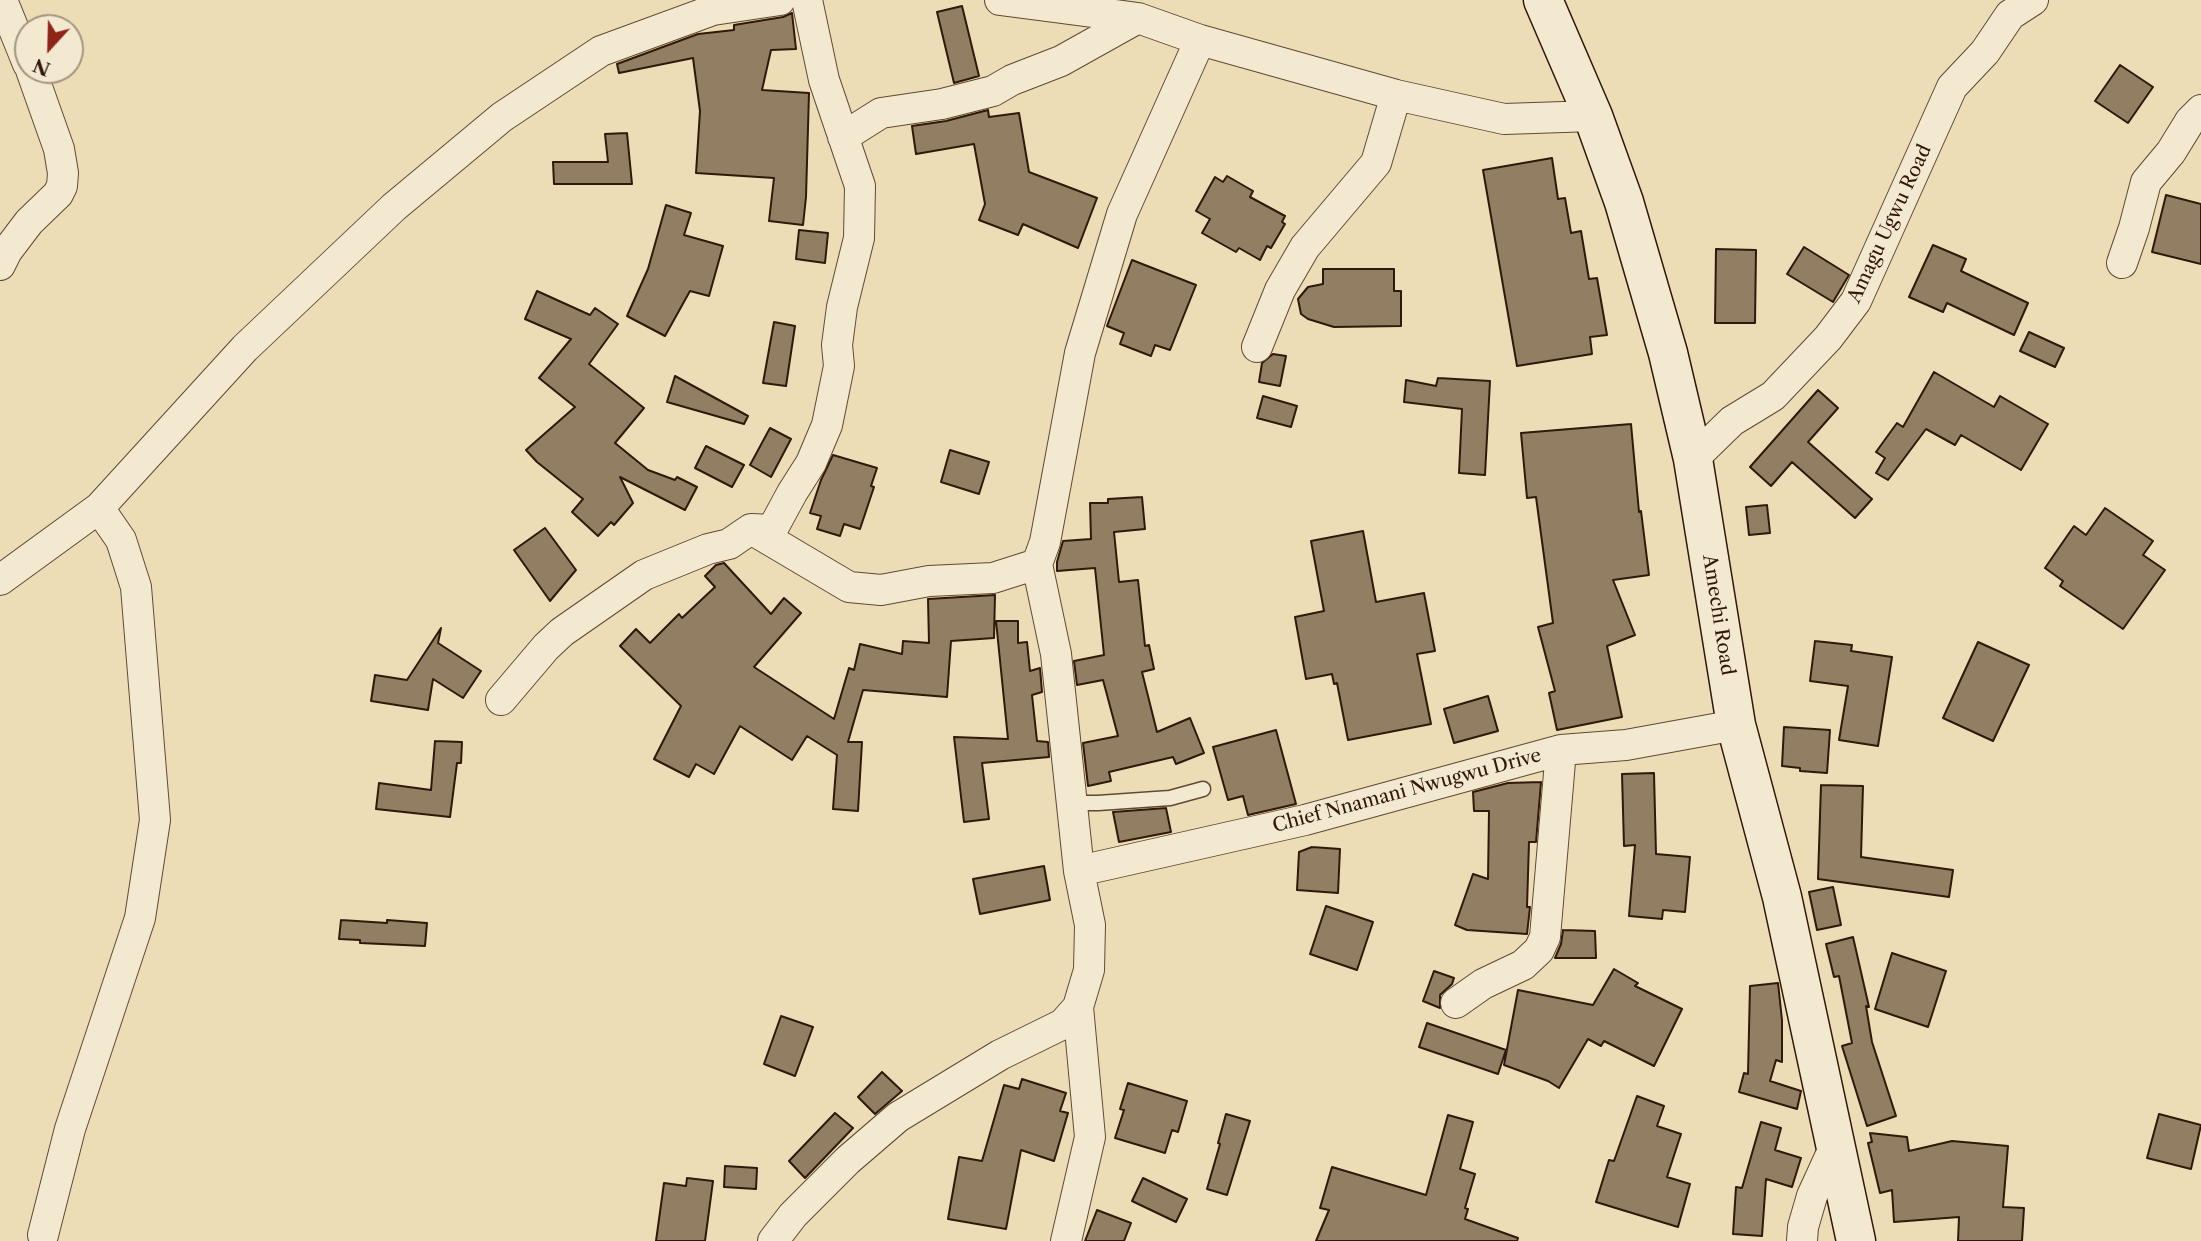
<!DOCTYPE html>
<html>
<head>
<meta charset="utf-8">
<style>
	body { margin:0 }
	#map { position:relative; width:2201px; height:1241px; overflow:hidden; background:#ecddb6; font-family:"Libre Caslon Text",serif }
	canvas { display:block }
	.north { position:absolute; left:14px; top:14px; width:70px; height:70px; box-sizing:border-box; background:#f3e9d0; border:2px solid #a59581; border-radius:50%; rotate:202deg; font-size:19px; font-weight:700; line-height:28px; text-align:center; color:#30180a }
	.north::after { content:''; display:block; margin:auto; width:24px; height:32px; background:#8f2418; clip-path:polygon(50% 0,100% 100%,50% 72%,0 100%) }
</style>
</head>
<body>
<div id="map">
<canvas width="2201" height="1241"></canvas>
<div class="north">N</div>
</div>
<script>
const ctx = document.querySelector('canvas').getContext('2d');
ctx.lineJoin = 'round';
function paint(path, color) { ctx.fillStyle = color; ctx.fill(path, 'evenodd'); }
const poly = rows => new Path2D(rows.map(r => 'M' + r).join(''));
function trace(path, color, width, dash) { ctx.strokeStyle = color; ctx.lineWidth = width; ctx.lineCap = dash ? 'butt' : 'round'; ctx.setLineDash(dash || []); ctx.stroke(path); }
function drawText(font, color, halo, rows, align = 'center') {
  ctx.font = font + ' "Libre Caslon Text",serif'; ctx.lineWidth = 5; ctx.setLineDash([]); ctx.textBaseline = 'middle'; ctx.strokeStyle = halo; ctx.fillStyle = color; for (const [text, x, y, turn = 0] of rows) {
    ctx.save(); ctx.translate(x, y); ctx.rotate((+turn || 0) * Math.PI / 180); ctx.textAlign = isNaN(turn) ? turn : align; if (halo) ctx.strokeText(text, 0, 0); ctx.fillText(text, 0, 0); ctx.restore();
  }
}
const building = poly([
	[962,6,979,76,954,83,937,12,962,6],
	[792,13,796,49,771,50,762,90,809,93,806,197,803,225,769,221,774,178,696,173,700,111,693,58,619,73,617,64,698,34,734,30,734,25,783,17,792,13],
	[2120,65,2153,87,2128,123,2095,101,2120,65],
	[988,110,989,117,1019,113,1029,172,1097,198,1078,248,1023,224,1018,235,979,220,985,204,974,144,916,154,912,126,946,121,988,110],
	[627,133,632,184,554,184,553,162,608,162,605,134,627,133],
	[1552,158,1558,199,1565,198,1571,233,1581,231,1589,279,1597,278,1607,335,1590,337,1592,354,1517,366,1483,170,1552,158],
	[1227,176,1253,191,1250,197,1285,216,1282,222,1285,224,1271,248,1267,246,1260,260,1239,248,1236,252,1202,233,1210,219,1196,211,1215,177,1223,182,1227,176],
	[2166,195,2201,204,2201,264,2152,252,2166,195],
	[666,205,691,213,684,235,723,246,709,296,690,291,665,336,627,316,648,269,666,205],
	[799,230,828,233,825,263,796,259,799,230],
	[1933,245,1966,259,1961,271,2028,303,2014,335,1947,303,1943,312,1909,297,1933,245],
	[1804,247,1849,275,1833,302,1787,274,1804,247],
	[1716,249,1756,250,1755,323,1715,323,1716,249],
	[1132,260,1196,285,1170,350,1155,345,1151,356,1120,344,1124,333,1107,326,1132,260],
	[1323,269,1394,269,1394,291,1401,291,1401,326,1334,327,1308,319,1301,314,1298,299,1308,287,1323,284,1323,269],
	[537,291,590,315,595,308,618,324,589,364,644,408,615,443,648,470,675,480,677,477,697,487,685,510,620,477,633,503,614,525,611,522,598,536,572,512,583,499,537,462,526,450,575,407,539,378,571,339,525,319,537,291],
	[774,322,795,326,786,386,763,383,774,322],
	[2029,332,2064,348,2055,367,2020,351,2029,332],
	[1273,354,1286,356,1280,386,1259,382,1262,363,1273,354],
	[1934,372,1994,407,2000,396,2048,424,2021,470,1961,435,1955,445,1926,429,1888,480,1876,473,1885,458,1876,452,1897,423,1903,427,1934,372],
	[675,376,748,416,744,424,667,402,675,376],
	[1438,378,1490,381,1485,475,1459,473,1462,409,1404,402,1406,380,1436,386,1438,378],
	[1818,390,1838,408,1808,442,1872,499,1855,518,1792,462,1771,486,1750,467,1818,390],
	[1263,396,1297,406,1291,427,1257,418,1263,396],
	[1631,424,1639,512,1641,511,1649,575,1613,580,1635,635,1607,646,1622,717,1557,730,1549,693,1555,691,1538,627,1553,623,1536,497,1527,498,1521,433,1631,424],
	[770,428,791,439,771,477,750,465,770,428],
	[706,446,744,465,732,487,695,468,706,446],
	[950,450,989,462,979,494,941,482,950,450],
	[833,455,877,468,871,486,874,487,860,529,844,524,840,536,817,529,821,516,810,513,821,480,833,455],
	[1142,497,1145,529,1114,532,1119,582,1138,580,1145,646,1149,645,1154,669,1142,672,1157,732,1190,718,1204,753,1176,764,1173,757,1109,772,1111,781,1088,786,1083,743,1118,736,1103,680,1077,685,1074,661,1104,655,1095,568,1057,571,1057,562,1063,541,1091,539,1090,503,1108,503,1108,499,1142,497],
	[1767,505,1770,533,1749,535,1746,507,1767,505],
	[2105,508,2153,541,2143,555,2165,570,2123,629,2060,586,2063,581,2045,568,2074,526,2086,535,2105,508],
	[545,528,576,570,550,601,514,550,545,528],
	[1363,531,1376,602,1424,593,1435,651,1417,654,1431,724,1348,740,1337,683,1334,684,1332,674,1306,679,1295,617,1324,611,1311,541,1363,531],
	[724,563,771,614,784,598,801,613,754,667,834,719,849,668,854,670,860,644,902,654,903,641,929,643,928,599,995,595,994,638,951,641,947,697,863,690,848,742,862,742,858,811,833,809,837,755,807,736,792,760,740,726,714,774,696,764,689,777,654,759,681,706,620,646,636,629,650,643,679,614,682,618,715,587,705,576,716,565,724,563],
	[996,621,1018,621,1018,643,1027,642,1030,671,1040,668,1042,692,1032,695,1037,741,1048,742,1049,757,982,763,989,819,964,822,954,737,1008,739,996,621],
	[441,628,438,643,481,671,463,698,433,679,428,710,371,701,375,675,407,680,441,628],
	[1815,641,1852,645,1851,651,1892,657,1878,746,1839,740,1848,686,1810,681,1815,641],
	[1978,642,2029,665,1993,741,1943,718,1978,642],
	[1488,696,1498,731,1454,743,1444,709,1488,696],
	[1784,727,1830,730,1827,773,1800,771,1800,768,1782,766,1784,727],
	[1276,730,1296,804,1248,815,1243,796,1228,800,1213,747,1276,730],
	[435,741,462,742,461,763,457,763,450,817,376,809,379,783,431,790,435,741],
	[1654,773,1656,854,1690,857,1685,912,1663,910,1662,919,1629,916,1635,845,1624,846,1622,774,1654,773],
	[1541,782,1536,842,1529,842,1527,907,1530,907,1527,934,1467,930,1455,925,1473,874,1488,879,1489,811,1474,811,1473,792,1508,783,1541,782],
	[1821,785,1863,786,1861,857,1953,870,1949,897,1818,879,1821,785],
	[1166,808,1171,832,1119,842,1113,812,1166,808],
	[1312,847,1340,849,1338,893,1297,890,1299,852,1312,847],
	[1044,866,1050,900,980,914,973,879,1044,866],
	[1833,887,1841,925,1817,930,1809,892,1833,887],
	[1326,906,1373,922,1357,970,1310,954,1326,906],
	[341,920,387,923,387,920,427,923,425,946,360,943,360,940,339,939,341,920],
	[1563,930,1595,931,1596,958,1555,958,1561,944,1563,930],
	[1853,937,1869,1007,1866,1006,1872,1042,1896,1116,1867,1126,1842,1046,1852,1043,1839,976,1834,977,1826,944,1853,937],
	[1892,953,1946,971,1928,1027,1875,1009,1892,953],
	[1614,969,1638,983,1635,986,1682,1009,1654,1066,1604,1041,1601,1046,1588,1039,1559,1088,1548,1081,1504,1065,1518,990,1593,1005,1614,969],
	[1434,971,1454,978,1452,984,1440,995,1440,1008,1423,1001,1434,971],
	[1778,983,1782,1020,1782,1062,1776,1060,1770,1081,1801,1091,1797,1109,1739,1092,1744,1073,1748,1074,1750,986,1778,983],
	[781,1016,813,1027,795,1076,764,1064,781,1016],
	[1427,1023,1506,1050,1498,1074,1419,1047,1427,1023],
	[882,1072,902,1091,875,1114,858,1097,882,1072],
	[1022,1079,1066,1093,1060,1111,1068,1113,1054,1161,1021,1150,1006,1229,948,1219,959,1157,982,1161,1004,1085,1019,1089,1022,1079],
	[1128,1083,1187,1101,1178,1132,1172,1130,1165,1153,1115,1138,1124,1110,1120,1109,1128,1083],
	[1637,1096,1664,1106,1657,1126,1681,1134,1667,1177,1690,1184,1678,1227,1596,1202,1609,1160,1614,1161,1637,1096],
	[835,1113,853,1128,805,1178,789,1161,835,1113],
	[1226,1114,1250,1121,1227,1195,1207,1189,1220,1144,1218,1143,1226,1114],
	[2159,1114,2201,1125,2191,1169,2147,1158,2159,1114],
	[1448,1115,1473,1122,1460,1169,1475,1174,1465,1208,1468,1209,1465,1219,1518,1238,1517,1241,1316,1241,1329,1210,1320,1208,1332,1167,1426,1195,1448,1115],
	[1761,1122,1781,1128,1775,1150,1801,1158,1792,1187,1766,1179,1762,1236,1733,1234,1736,1187,1742,1188,1761,1122],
	[1870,1133,1907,1137,1909,1151,1952,1141,2008,1146,2003,1207,2024,1208,2022,1241,1958,1241,1959,1217,1894,1222,1892,1190,1880,1193,1868,1143,1872,1142,1870,1133],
	[725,1166,757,1168,756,1189,724,1187,725,1166],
	[687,1178,713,1181,705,1241,656,1241,664,1183,686,1186,687,1178],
	[1143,1178,1187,1199,1176,1222,1132,1201,1143,1178],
	[1097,1210,1131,1223,1124,1241,1085,1241,1097,1210]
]);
const service = poly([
	[1072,803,1098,803,1170,798,1203,789]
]);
const minor = poly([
	[2,0,28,64],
	[1000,0,1138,18,1200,40,1396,95,1504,119,1593,116],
	[843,137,881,113,942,104,993,91,1012,80,1061,61,1138,18],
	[2122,263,2134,228,2146,182,2171,152,2190,121,2201,110],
	[0,265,7,251,29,222,58,194,62,186,63,173,59,149,31,70],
	[1257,347,1280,290,1305,247,1376,163,1396,95],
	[1693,459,1732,421,1773,396,1828,338,1856,301,1952,87,1985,52,2010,15,2033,0],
	[751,529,849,587,881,590,929,581,993,578,1037,564],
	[0,580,99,508,245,348,394,207,502,117,601,51,713,10,780,0],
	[501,700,546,647,562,632,644,575,708,549,729,544,751,529,772,530,792,493,811,463,827,425,839,366,837,345,842,307,859,238,860,186,824,80,807,0],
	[1079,871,1305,820,1561,750,1626,745,1736,725],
	[1456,1003,1483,984,1523,965,1539,950,1545,937,1561,750],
	[43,1235,70,1129,140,918,155,820,136,587,121,540,99,508],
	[773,1241,793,1215,848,1160,898,1117,1000,1055,1063,1024,1078,1007],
	[1066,1241,1090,1137,1078,1007,1089,970,1090,925,1079,871,1056,654,1037,564,1045,542,1080,353,1122,214,1200,40],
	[1802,1241,1803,1227,1812,1196,1834,1148]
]);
const secondary = poly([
	[1543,0,1593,116,1624,202,1668,353,1693,459,1736,725,1782,897,1856,1241]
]);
const streetNames = [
	["Amagu Ugwu Road",1890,224,-65],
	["Amechi Road",1718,615,81],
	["Chief Nnamani Nwugwu Drive",1407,791,-15]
];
paint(building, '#927e63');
trace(building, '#30180a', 2);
trace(service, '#5f4935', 17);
trace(minor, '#5f4935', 32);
trace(secondary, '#30180a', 41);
trace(service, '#f3e9d0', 14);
trace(minor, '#f3e9d0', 30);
trace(secondary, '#f3e9d0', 38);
drawText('19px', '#30180a', '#f3e9d0', streetNames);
</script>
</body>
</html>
